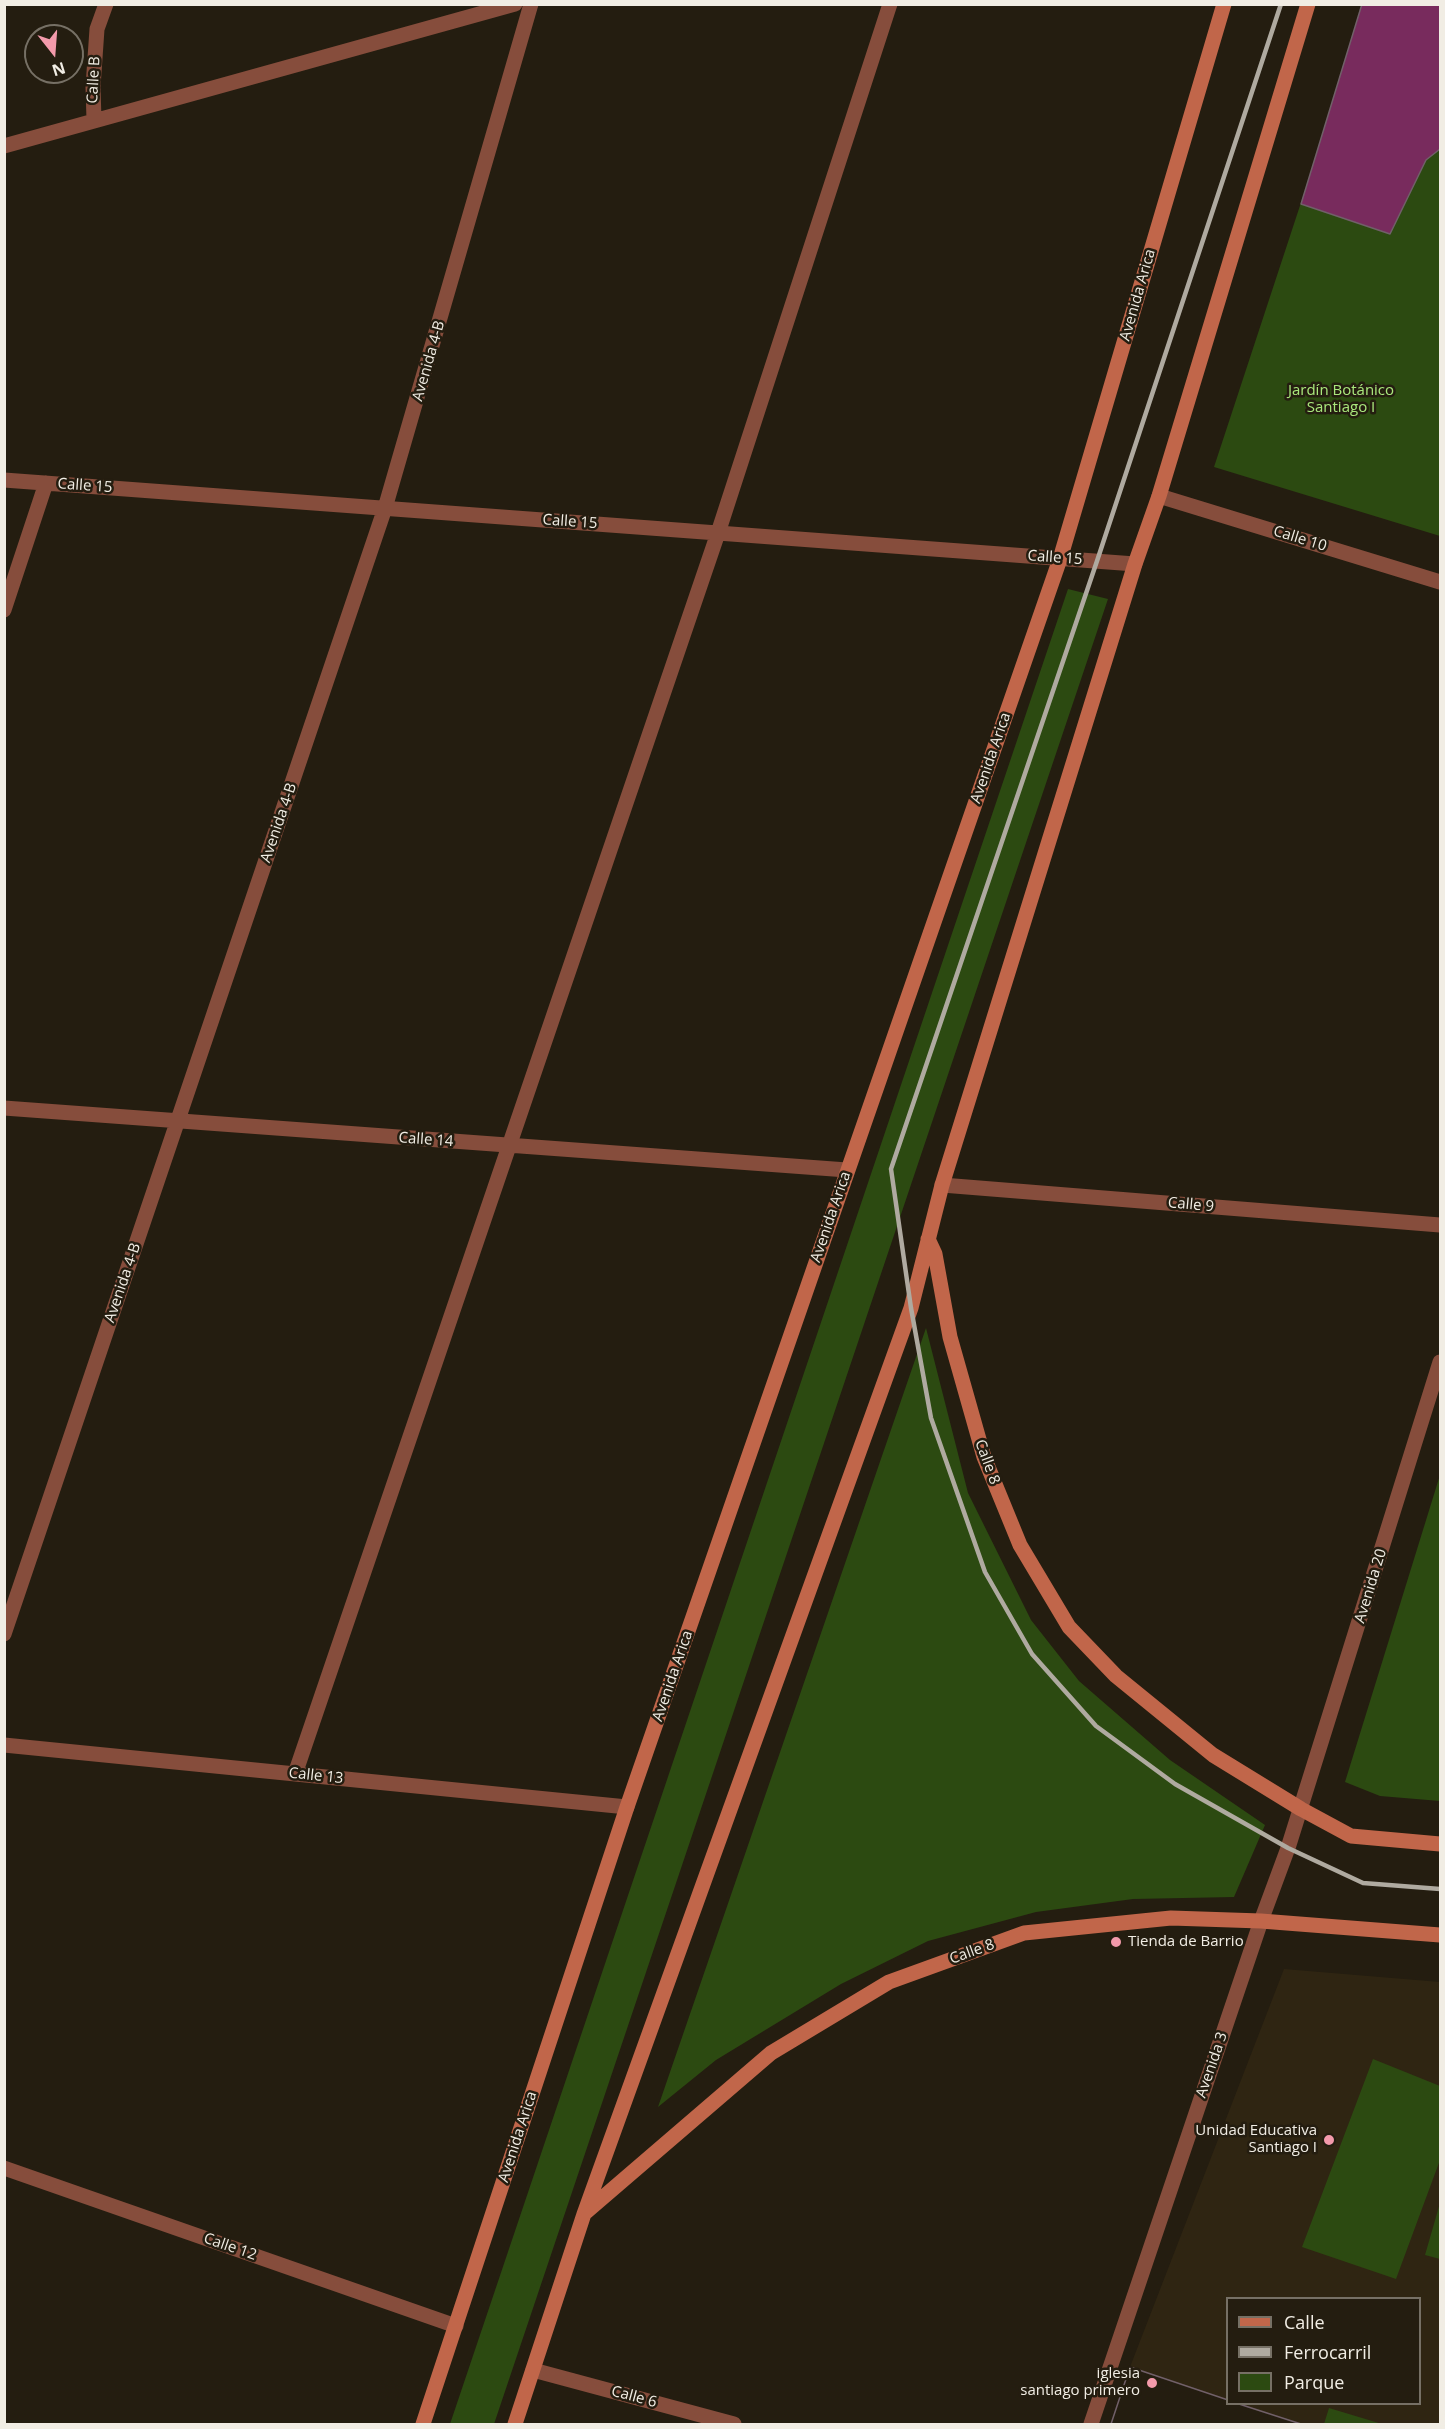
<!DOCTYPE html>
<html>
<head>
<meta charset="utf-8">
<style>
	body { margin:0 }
	#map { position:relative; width:1445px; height:2429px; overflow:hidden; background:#241d10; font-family:"Open Sans",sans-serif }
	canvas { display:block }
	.frame { position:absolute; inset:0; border:6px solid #f1ede4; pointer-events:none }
	.legend { position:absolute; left:1226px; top:2297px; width:195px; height:108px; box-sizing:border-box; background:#241d10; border:2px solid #767065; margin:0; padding:8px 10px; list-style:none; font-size:18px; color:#f1ede4 }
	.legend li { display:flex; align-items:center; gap:12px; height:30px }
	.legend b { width:30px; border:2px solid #767065 }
	.north { position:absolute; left:24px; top:24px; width:60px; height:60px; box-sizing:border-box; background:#241d10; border:2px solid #767065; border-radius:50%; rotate:163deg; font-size:16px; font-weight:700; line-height:24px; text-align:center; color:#f1ede4 }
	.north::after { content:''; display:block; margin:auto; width:21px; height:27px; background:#f39aab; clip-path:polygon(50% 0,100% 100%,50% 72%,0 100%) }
</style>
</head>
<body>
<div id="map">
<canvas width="1445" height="2429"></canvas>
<div class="frame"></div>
<ul class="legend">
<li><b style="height:8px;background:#c1664a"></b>Calle</li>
<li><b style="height:8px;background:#afaaa0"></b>Ferrocarril</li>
<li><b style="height:16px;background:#2c4a11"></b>Parque</li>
</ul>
<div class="north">N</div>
</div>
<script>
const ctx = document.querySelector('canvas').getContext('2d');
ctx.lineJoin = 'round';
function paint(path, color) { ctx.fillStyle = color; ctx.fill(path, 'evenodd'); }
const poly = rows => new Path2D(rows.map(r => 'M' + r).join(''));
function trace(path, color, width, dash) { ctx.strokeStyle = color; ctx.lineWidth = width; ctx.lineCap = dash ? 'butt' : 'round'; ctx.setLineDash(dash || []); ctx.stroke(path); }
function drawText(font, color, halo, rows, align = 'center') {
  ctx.font = font + ' "Open Sans",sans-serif'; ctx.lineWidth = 5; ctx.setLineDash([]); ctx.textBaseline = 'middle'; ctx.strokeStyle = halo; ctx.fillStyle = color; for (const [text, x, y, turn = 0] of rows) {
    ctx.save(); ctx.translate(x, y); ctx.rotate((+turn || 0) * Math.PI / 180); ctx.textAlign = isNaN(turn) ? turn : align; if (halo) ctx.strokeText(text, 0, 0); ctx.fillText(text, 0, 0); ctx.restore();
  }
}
const built = poly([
	[1284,1969,1440,1982,1440,2424,1301,2424,1239,2404,1420,2404,1420,2298,1228,2298,1227,2400,1130,2367]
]);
const green = poly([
	[1366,5,1440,5,1440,536,1214,467],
	[1068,589,1108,599,494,2424,450,2424],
	[926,1328,968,1493,1031,1620,1079,1681,1170,1760,1265,1825,1234,1897,1133,1899,1036,1912,928,1941,841,1984,716,2060,658,2107],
	[1440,1475,1440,1801,1380,1796,1345,1782],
	[1373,2059,1440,2086,1440,2160,1396,2279,1302,2247],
	[1440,2203,1440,2259,1425,2255],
	[1329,2408,1382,2424,1324,2424]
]);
const building = poly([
	[1362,4,1440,4,1440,149,1426,160,1390,234,1301,204,1362,4],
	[1130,2367,1228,2400,1228,2404,1239,2404,1301,2424,1111,2424,1130,2367],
	[1130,2367,1228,2400,1228,2404,1239,2404,1301,2424,1111,2424,1130,2367]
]);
const street = poly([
	[94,120,93,87,97,29,106,4],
	[4,146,515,4],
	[4,480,1135,564],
	[1159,496,1440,582],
	[4,610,46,483],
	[4,1108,847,1170],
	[942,1185,1440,1225],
	[4,1634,385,508,531,4],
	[4,1745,627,1807],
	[295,1774,718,533,890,4],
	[4,2168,456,2326],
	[533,2370,734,2424],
	[1091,2424,1261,1921,1288,1848,1440,1362]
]);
const secondary = poly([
	[928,1239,935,1254,950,1337,984,1457,1020,1545,1069,1627,1116,1676,1213,1755,1301,1809,1351,1836,1440,1844],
	[586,2212,771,2053,889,1982,1024,1933,1171,1918,1261,1921,1440,1935],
	[423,2424,627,1807,1060,559,1224,4],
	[515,2424,584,2214,911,1308,942,1185,1135,564,1159,496,1308,4]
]);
const rail = poly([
	[1281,4,1097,561,891,1169,911,1308,931,1418,985,1572,1032,1654,1096,1726,1175,1784,1288,1848,1363,1883,1440,1889]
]);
const markers = [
	[1116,1942,6,"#f39aab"],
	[1329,2140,6,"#f39aab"],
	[1152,2383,6,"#f39aab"]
];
const streetNames = [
	["Calle B",94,80,-87],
	["Avenida Arica",1138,295,-74],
	["Avenida 4-B",429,361,-74],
	["Calle 15",85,486,4],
	["Calle 15",570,522,4],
	["Calle 10",1300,539,17],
	["Calle 15",1055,558,4],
	["Avenida Arica",991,758,-71],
	["Avenida 4-B",279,823,-71],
	["Calle 14",426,1140,4],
	["Calle 9",1191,1205,5],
	["Avenida Arica",831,1217,-71],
	["Avenida 4-B",123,1283,-71],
	["Calle 8",987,1462,70],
	["Avenida 20",1371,1586,-73],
	["Avenida Arica",673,1676,-71],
	["Calle 13",316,1776,6],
	["Calle 8",972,1952,-20],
	["Avenida 3",1212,2065,-71],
	["Avenida Arica",518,2137,-72],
	["Calle 12",230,2247,19],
	["Calle 6",634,2397,15]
];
const parkNames = [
	["Jardín Botánico",1341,391],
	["Santiago I",1341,408]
];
const poiNames = [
	["Tienda de Barrio",1128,1942,"left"],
	["Unidad Educativa",1317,2131],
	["Santiago I",1317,2148],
	["iglesia",1140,2374],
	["santiago primero",1140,2391]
];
paint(built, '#2f2512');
paint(green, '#2c4a11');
paint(building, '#782b5d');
trace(building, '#716069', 1.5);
trace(street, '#864d3c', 15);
trace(secondary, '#c1664a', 15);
trace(rail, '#afaaa0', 4.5);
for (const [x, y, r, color] of markers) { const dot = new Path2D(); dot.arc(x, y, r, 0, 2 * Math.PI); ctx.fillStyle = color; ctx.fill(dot); trace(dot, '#241d10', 2); }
drawText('15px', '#f1ede4', '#241d10', streetNames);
drawText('15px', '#a9e77c', '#241d10', parkNames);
drawText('15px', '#f1ede4', '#241d10', poiNames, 'right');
</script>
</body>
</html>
